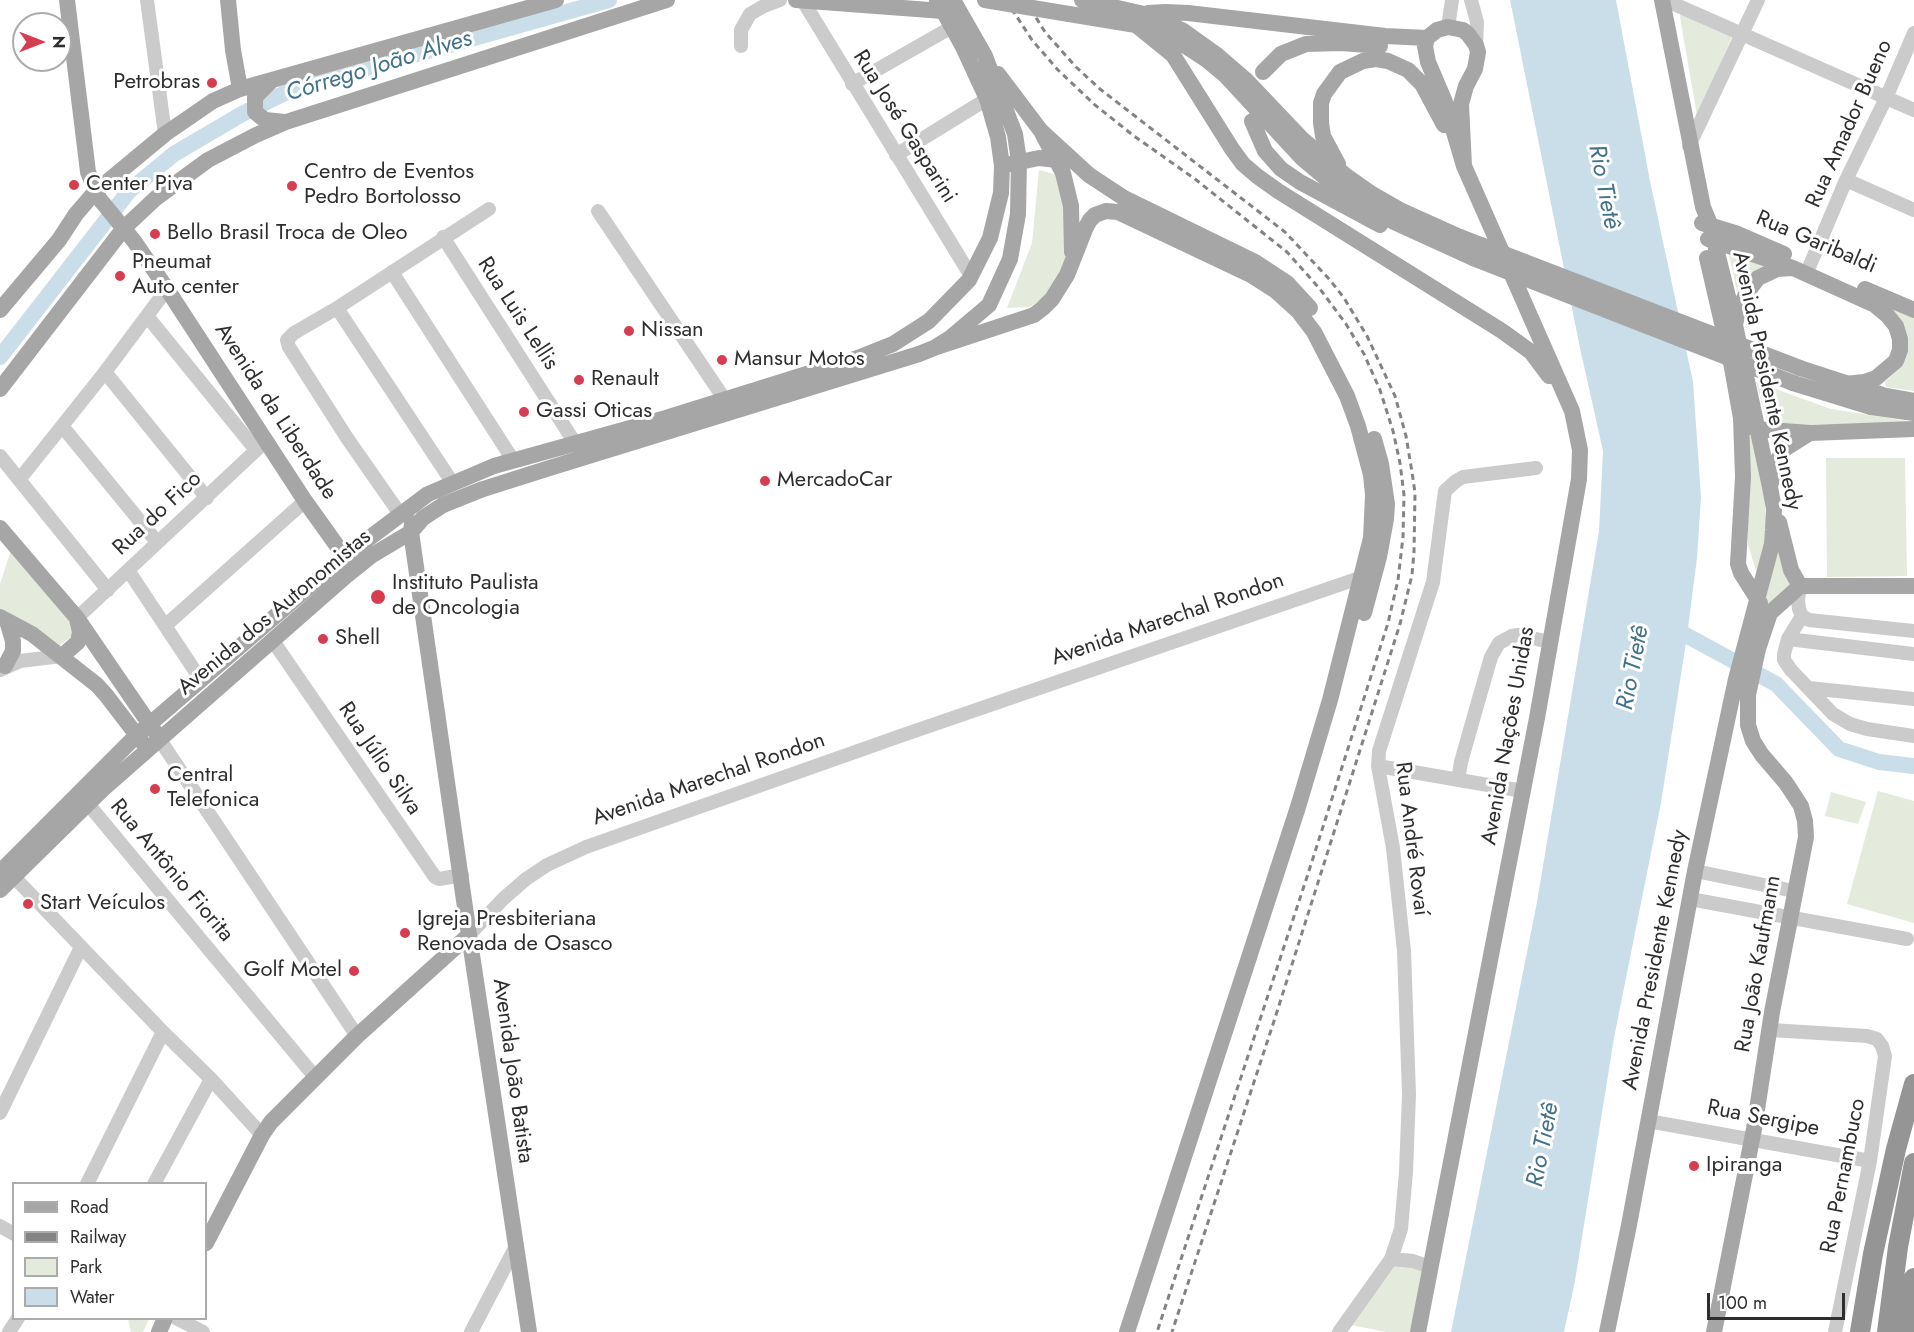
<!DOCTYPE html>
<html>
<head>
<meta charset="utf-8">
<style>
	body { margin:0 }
	#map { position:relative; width:1914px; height:1332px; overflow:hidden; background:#fff; font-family:Jost,sans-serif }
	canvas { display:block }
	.legend { position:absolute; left:12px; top:1182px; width:195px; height:138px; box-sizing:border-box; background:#fff; border:2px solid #ababab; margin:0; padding:8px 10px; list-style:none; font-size:18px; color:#2e2e2e }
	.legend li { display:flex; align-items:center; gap:12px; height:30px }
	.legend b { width:30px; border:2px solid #ababab }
	.north { position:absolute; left:12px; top:12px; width:60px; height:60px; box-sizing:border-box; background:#fff; border:2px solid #ababab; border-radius:50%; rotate:90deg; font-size:16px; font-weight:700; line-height:24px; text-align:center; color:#2e2e2e }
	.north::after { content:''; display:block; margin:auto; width:21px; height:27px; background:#d73d51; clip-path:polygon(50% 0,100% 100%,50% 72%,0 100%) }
	.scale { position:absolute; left:1707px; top:1293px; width:138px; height:27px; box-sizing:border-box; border:3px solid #2e2e2e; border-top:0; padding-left:8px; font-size:18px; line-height:21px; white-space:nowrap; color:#2e2e2e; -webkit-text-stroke:4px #fff; paint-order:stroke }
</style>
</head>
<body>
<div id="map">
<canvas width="1914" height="1332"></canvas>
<ul class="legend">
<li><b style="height:8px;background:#a6a6a6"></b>Road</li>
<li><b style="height:8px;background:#838383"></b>Railway</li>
<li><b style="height:16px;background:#e4eadc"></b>Park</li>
<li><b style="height:16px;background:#cadee9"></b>Water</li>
</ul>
<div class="north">N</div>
<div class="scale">100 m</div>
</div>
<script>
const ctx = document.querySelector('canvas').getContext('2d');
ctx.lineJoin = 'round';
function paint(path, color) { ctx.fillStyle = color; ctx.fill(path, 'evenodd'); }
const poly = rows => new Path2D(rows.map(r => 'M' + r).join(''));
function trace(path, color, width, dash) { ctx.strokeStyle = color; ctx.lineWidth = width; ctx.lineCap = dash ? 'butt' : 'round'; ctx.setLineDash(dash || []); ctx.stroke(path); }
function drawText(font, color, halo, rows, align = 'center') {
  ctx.font = font + ' Jost,sans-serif'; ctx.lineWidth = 6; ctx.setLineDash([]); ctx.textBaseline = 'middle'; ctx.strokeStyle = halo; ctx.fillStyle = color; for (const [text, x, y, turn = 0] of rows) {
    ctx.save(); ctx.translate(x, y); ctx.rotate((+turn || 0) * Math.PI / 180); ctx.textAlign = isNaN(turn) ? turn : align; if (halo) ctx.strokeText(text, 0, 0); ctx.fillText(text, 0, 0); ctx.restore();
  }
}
const green = poly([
	[1683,13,1733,35,1697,116,1681,23,1680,15],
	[1039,170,1057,175,1062,185,1068,242,1065,259,1061,273,1041,300,1029,307,1007,308,1032,243],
	[1729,255,1766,267,1738,295],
	[1892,307,1914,317,1914,391,1886,387,1885,382,1903,365,1891,310],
	[1756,382,1831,409,1914,422,1768,426],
	[1748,435,1755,438,1764,492,1767,540,1758,577,1748,545],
	[1826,458,1905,458,1907,576,1827,577],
	[1778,548,1793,585,1768,605,1766,598],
	[11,550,74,621,72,636,59,646,0,609,0,584],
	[1878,791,1914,801,1914,923,1847,904],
	[1831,792,1866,802,1858,824,1825,816],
	[1391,1259,1430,1267,1418,1332,1386,1332,1346,1324],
	[128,1319,128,1318,149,1319,143,1332,131,1332]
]);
const water = poly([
	[1510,0,1616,0,1650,181,1693,382,1701,497,1697,558,1687,636,1661,803,1614,1038,1575,1281,1564,1332,1451,1332,1537,902,1599,531,1603,451,1580,348]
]);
const river = poly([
	[0,357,129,191,174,154,242,114,293,89,609,0],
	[1669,626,1776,684,1839,749,1879,762,1914,766]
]);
const minor = poly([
	[147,0,165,134],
	[1471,0,1477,22,1476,45],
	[1665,0,1914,110],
	[803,1,971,276],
	[1448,27,1452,0],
	[741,46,741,30,750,14,764,6,780,0],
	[852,84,952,27],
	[1689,146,1758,0],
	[896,155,987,99],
	[1846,180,1914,210],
	[598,211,725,400],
	[443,237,575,443],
	[1810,265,1846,180,1886,98,1914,33],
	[392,272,513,460],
	[337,308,452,482],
	[147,316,256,450],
	[105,372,207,498],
	[62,426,157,542],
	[0,456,108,590],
	[19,480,105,372,167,289],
	[400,514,347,438,289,347,287,340,294,333,337,308,489,209],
	[128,570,201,680],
	[1800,586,1798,600,1799,609,1802,616,1809,620,1914,631],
	[1802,616,1788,639,1784,654,1784,660,1791,670,1833,714,1850,724,1867,729,1914,736],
	[77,618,266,441],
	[166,625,305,501],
	[1788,639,1914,654],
	[273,641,435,877,439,879,462,875],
	[0,670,20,661,62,656],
	[1809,688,1914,699],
	[160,740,357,1036],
	[1378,766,1523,791],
	[1458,780,1461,762,1478,702,1491,657,1499,643,1512,636,1518,635,1550,642],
	[88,804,315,1077],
	[1695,871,1794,891],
	[14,877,163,1032,211,1079,262,1135],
	[1690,899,1907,939],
	[469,935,503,899,526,879,547,865,586,847,906,734,1368,575],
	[1771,1030,1867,1036,1877,1039,1882,1046,1885,1056,1870,1161,1835,1332],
	[0,1113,81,947],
	[1648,1121,1870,1161],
	[87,1184,163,1032],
	[154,1184,211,1079],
	[0,1226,14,1234],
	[1391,1259,1413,1261,1430,1267],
	[176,1318,203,1332],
	[9,1332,18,1318],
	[471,1332,515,1248],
	[1339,1332,1391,1259,1401,1229,1406,1172,1409,1094,1404,951,1393,848,1378,766,1379,751,1433,582,1445,491,1456,481,1463,477,1536,468]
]);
const major = poly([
	[67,0,88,172,98,197,134,241,167,289,305,501,350,564],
	[228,0,233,50,240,89],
	[796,0,943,11],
	[1082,0,1144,14,1182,30,1217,55,1246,80,1303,140,1345,175,1372,194,1400,210,1460,237],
	[1148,13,1165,12,1188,13,1385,36,1427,38],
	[1069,14,1136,25,1163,34,1184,45,1207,60,1225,75,1302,158,1333,184,1394,222,1473,258],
	[1136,25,1173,55,1232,149,1243,164,1257,176,1278,191,1502,331,1531,352,1549,376],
	[1263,72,1281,54,1306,44,1341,43,1380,46],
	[998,74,1041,131,1063,173,1071,206,1072,252],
	[271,81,255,97,255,112,265,120,285,122],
	[1252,121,1265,151,1281,169,1300,182,1380,225],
	[1041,131,1089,175,1124,198,1255,262,1287,283,1310,308],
	[1010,164,1039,158,1057,160,1064,163],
	[1338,164,1323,136,1321,123,1321,103,1324,94,1340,72,1363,61,1376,59,1388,61,1408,70,1422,84,1444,125],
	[1702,223,1738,234,1784,254],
	[1708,239,1793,268,1875,305,1887,315,1896,326,1900,339,1900,350,1896,361,1876,378,1864,382,1845,384],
	[1707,258,1731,362,1741,418,1743,477,1738,564,1741,573,1760,603],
	[1865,289,1914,310],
	[0,310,59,240,76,214,95,192,165,134,213,101,240,89,556,0],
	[1735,324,1740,306,1748,291,1758,278,1777,269,1792,268],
	[934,348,1034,315,1043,308,1052,299,1067,275,1086,227,1090,220,1095,215,1106,211,1118,212,1251,275,1276,291,1298,311,1314,332,1347,396,1358,426,1371,475,1373,495,1371,538,1330,700,1298,807,1127,1332],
	[1800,368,1886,396,1914,401],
	[1793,383,1871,407,1914,413],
	[0,389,124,228,156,198,208,160,256,135,286,122,667,0],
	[1748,425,1756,429,1810,433,1914,429],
	[1771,483,1774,467,1781,454,1786,448,1810,433],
	[1779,522,1791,570,1800,586],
	[412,523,411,532,469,935,529,1332],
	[0,528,77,618,155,732],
	[1364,613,1379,557,1386,519,1387,504,1381,464,1374,439],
	[0,617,32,634,97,685,106,695,142,742],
	[62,656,78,642,80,632,77,619],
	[5,666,13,651,13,641,7,621],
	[0,872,137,735,344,557,428,494,494,466,666,418,858,358,893,344,929,321,969,280,990,238,1001,193,1002,166,998,137,987,99,963,47,937,0],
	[0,890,103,789,346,576,371,556,411,532,423,518,443,505,483,489,546,469,919,354,934,348,950,338,989,305,1010,259,1018,214,1019,161,1015,134,985,56,953,0],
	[206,1243,262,1135,271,1122,357,1036,469,935],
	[159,1332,165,1318],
	[1418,1332,1537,718,1579,479,1580,450,1572,411,1464,166,1445,102,1428,62,1425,46,1427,38,1437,30,1448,27,1463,30,1468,34,1476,45,1478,52,1475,69,1466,86,1461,104,1464,166],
	[1607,1332,1629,1225,1695,871,1736,679,1772,544,1773,530,1774,509,1770,487,1735,325,1710,224,1703,207,1662,0],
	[1714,1332,1754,1129,1772,1012,1806,837,1805,821,1801,806,1786,783,1762,755,1753,741,1748,725,1748,695,1758,649,1770,613,1800,586,1914,586]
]);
const highway = poly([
	[1860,1332,1873,1254,1896,1149,1914,1084],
	[1887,1332,1898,1247,1914,1163],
	[1904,1332,1914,1278]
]);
const rail = poly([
	[1006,0,1032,40,1058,70,1095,105,1134,136,1195,179,1287,252,1320,289,1346,324,1364,354,1380,390,1393,431,1400,463,1404,495,1403,537,1398,580,1388,623,1306,880,1157,1332],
	[1025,0,1045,32,1076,67,1100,89,1285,232,1330,280,1344,298,1367,336,1395,396,1406,436,1412,472,1415,493,1414,552,1412,575,1400,624,1275,1018,1172,1332]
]);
const majorBridge = poly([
	[985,0,1069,14],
	[1460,237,1800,368],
	[1473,258,1793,383]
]);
const markers = [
	[212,83,6,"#d73d51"],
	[74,185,6,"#d73d51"],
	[292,186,6,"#d73d51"],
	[155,234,6,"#d73d51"],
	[120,276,6,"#d73d51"],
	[629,331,6,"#d73d51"],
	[722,360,6,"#d73d51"],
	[579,380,6,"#d73d51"],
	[524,412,6,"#d73d51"],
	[765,481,6,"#d73d51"],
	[378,597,8,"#d73d51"],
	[323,639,6,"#d73d51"],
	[155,789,6,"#d73d51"],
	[28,904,6,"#d73d51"],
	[405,933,6,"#d73d51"],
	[354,971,6,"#d73d51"],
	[1694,1166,6,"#d73d51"]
];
const poiNames = [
	["Petrobras",200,83,"right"],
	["Centro de Eventos",304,173],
	["Pedro Bortolosso",304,198],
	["Center Piva",86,185],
	["Bello Brasil Troca de Oleo",167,234],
	["Pneumat",132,263],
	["Auto center",132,288],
	["Nissan",641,331],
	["Mansur Motos",734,360],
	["Renault",591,380],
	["Gassi Oticas",536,412],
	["MercadoCar",777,481],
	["Instituto Paulista",392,584],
	["de Oncologia",392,609],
	["Shell",335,639],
	["Central",167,776],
	["Telefonica",167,801],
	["Start Veículos",40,904],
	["Igreja Presbiteriana",417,920],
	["Renovada de Osasco",417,945],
	["Golf Motel",342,971,"right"],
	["Ipiranga",1706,1166]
];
const streetNames = [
	["Rua Amador Bueno",1850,124,-66],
	["Rua José Gasparini",904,127,58],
	["Rua Garibaldi",1816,243,23],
	["Rua Luis Lellis",517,314,57],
	["Avenida Presidente Kennedy",1766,381,78],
	["Avenida da Liberdade",275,412,57],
	["Rua do Fico",158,514,-43],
	["Avenida dos Autonomistas",275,613,-40],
	["Avenida Marechal Rondon",1168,620,-19],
	["Avenida Nações Unidas",1509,736,-80],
	["Rua Júlio Silva",379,759,56],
	["Avenida Marechal Rondon",709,780,-19],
	["Rua André Rovaí",1411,839,83],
	["Rua Antônio Fiorita",171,871,50],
	["Avenida Presidente Kennedy",1656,960,-79],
	["Rua João Kaufmann",1759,964,-80],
	["Avenida João Batista",512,1071,82],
	["Rua Sergipe",1763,1119,11],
	["Rua Pernambuco",1844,1176,-79]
];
const waterNames = [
	["Córrego João Alves",379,67,-17],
	["Rio Tietê",1603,187,79],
	["Rio Tietê",1634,668,-79],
	["Rio Tietê",1544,1145,-79]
];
paint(green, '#e4eadc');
paint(water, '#cadee9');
trace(river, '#cadee9', 16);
trace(minor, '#cbcbcb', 14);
trace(major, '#a6a6a6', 16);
trace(highway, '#959595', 20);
trace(rail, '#838383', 3, [6, 4.5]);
trace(majorBridge, '#a6a6a6', 16);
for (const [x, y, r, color] of markers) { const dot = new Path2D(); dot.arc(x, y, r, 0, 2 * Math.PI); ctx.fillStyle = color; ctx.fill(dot); trace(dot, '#fff', 2); }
drawText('22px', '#2e2e2e', '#fff', poiNames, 'left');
drawText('22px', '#2e2e2e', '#fff', streetNames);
drawText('italic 24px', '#427289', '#fff', waterNames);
</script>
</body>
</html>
